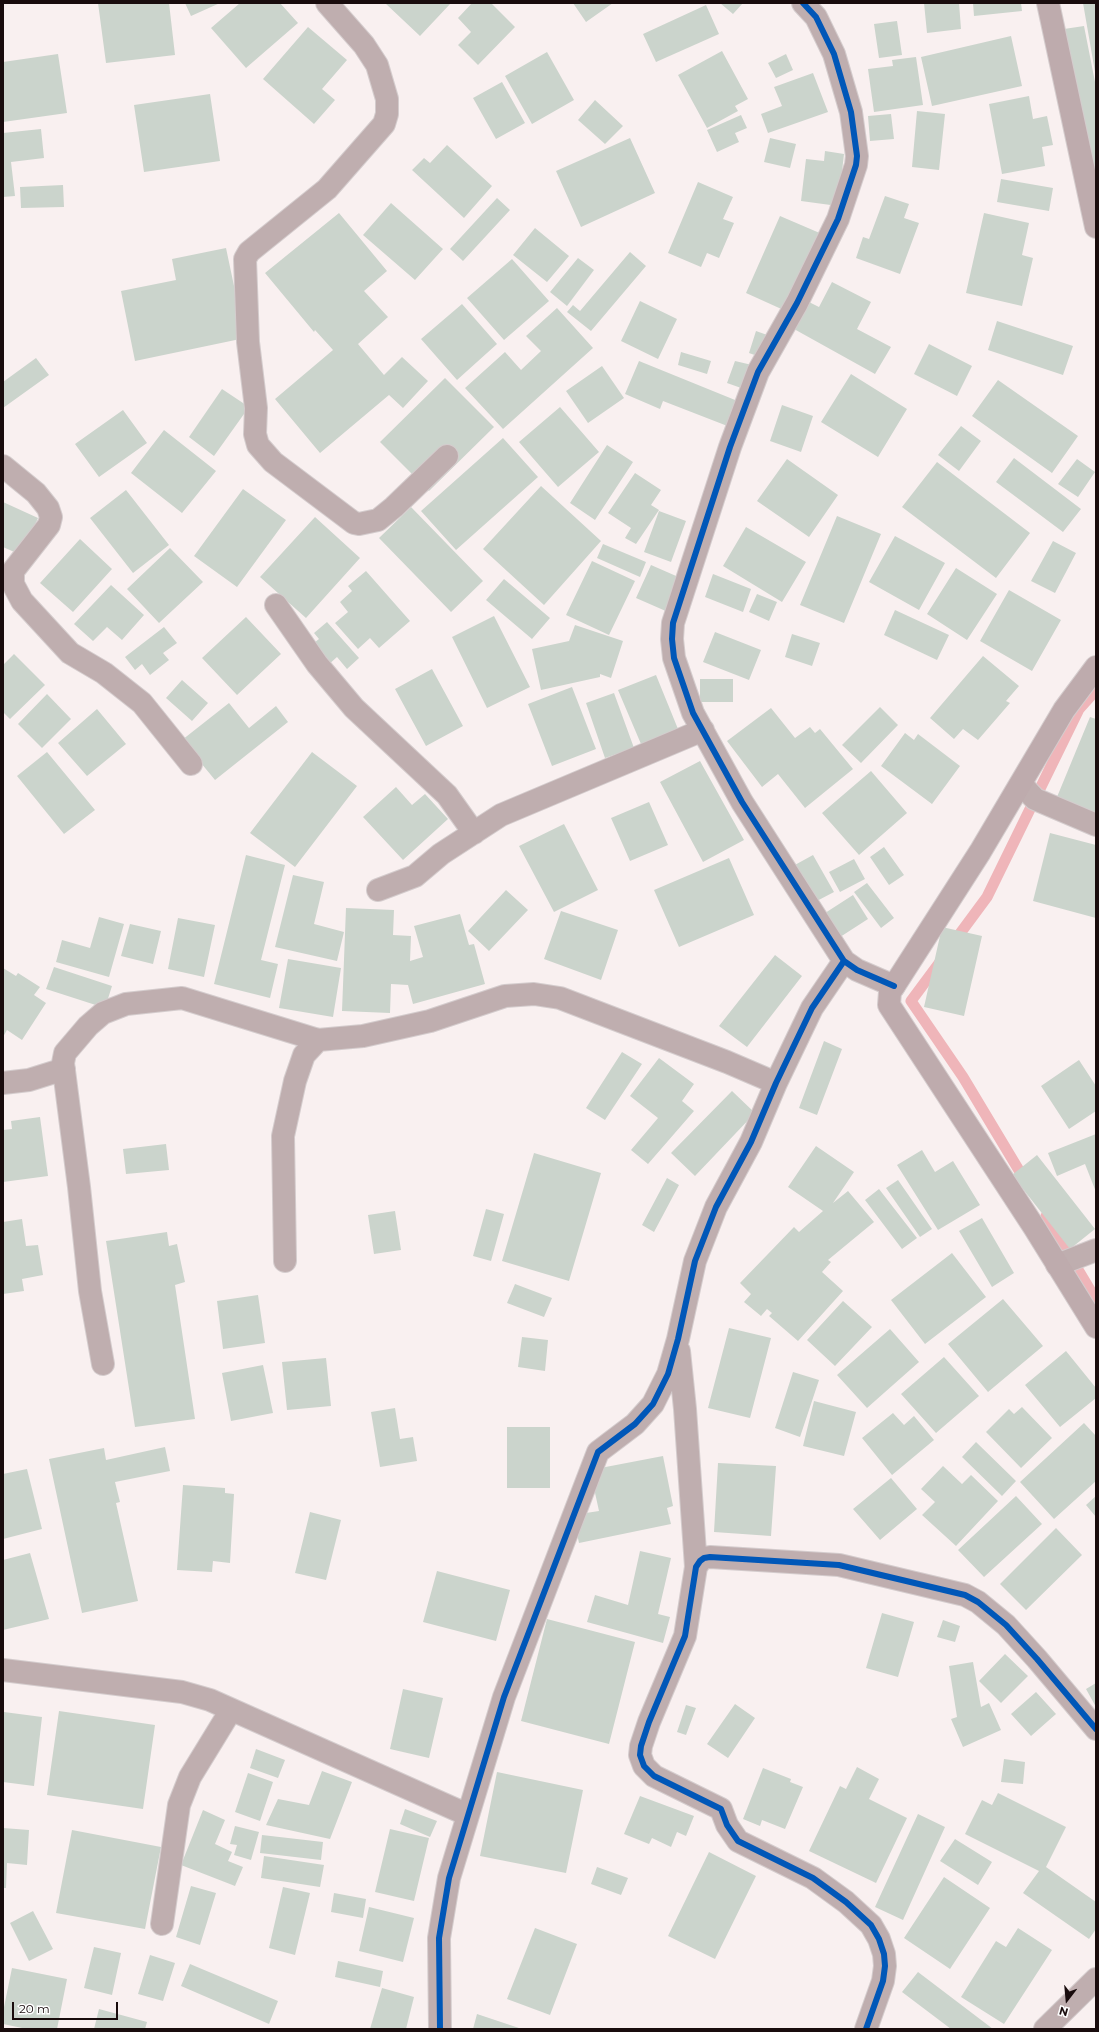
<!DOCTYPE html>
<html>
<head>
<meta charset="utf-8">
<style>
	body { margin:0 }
	#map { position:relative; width:1099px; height:2032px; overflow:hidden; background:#f9f0f0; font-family:Montserrat,sans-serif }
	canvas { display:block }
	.frame { position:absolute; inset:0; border:4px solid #190c0d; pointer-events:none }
	.north { position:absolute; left:1047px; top:1980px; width:40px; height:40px; -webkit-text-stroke:3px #fff; paint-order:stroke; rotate:196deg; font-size:11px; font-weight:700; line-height:16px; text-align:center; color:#190c0d }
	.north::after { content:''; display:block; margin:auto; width:14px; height:18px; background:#190c0d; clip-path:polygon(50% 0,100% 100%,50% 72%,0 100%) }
	.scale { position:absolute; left:12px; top:2002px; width:106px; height:18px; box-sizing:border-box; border:2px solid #190c0d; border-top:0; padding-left:5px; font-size:12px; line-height:14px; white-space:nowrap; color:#190c0d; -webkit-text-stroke:3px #fff; paint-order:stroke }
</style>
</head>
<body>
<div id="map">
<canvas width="1099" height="2032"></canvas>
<div class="frame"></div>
<div class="north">N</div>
<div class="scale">20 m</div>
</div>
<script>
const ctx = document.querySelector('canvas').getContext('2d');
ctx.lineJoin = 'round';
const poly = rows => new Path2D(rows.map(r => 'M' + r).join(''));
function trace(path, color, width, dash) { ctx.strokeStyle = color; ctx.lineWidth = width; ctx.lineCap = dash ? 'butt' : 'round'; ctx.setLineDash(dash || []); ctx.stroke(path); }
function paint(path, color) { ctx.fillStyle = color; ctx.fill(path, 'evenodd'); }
const stream = poly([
	[953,943,987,897,1079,709,1096,690],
	[940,962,911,1001,963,1077,1026,1182],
	[1046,1216,1096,1300]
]);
const building = poly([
	[98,3,169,3,175,55,106,63],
	[185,3,220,3,191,16],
	[240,3,280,3,298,23,246,68,211,28],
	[385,3,451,3,420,36],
	[472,3,491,3,515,27,478,65,458,45,471,32,458,18],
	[573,3,613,3,586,22],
	[720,3,743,3,733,14],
	[924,3,959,3,961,29,927,33],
	[973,3,1021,3,1022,11,974,16],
	[1083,3,1096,3,1096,71,1095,72],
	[706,5,719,34,656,62,643,34],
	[897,21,902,55,879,58,874,24],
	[1084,26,1096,87,1096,190,1064,29],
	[308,27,347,60,322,89,335,100,314,124,263,79],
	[1011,36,1022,86,932,106,921,57],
	[722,51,748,99,735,106,738,111,707,128,678,75],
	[547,52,574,100,532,124,505,76],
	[58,54,67,113,3,122,3,62],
	[786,54,793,70,776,78,768,63],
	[916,57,923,105,874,112,868,69,893,66,892,60],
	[813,73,828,112,768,133,761,114,782,106,774,87],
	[502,82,525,123,496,139,473,98],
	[210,94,220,161,144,172,134,105],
	[1029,96,1033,119,1047,116,1053,145,1042,147,1045,166,1002,174,989,104],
	[595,100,623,126,605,144,578,120],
	[917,111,945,114,939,170,912,167],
	[891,114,894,139,870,141,868,116],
	[741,115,747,128,735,133,739,142,717,152,707,130],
	[41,129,44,158,11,162,15,196,3,197,3,133],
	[630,138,655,193,581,227,556,171],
	[770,138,796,144,790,168,764,162],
	[447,145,492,186,464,218,412,170,424,158,430,163],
	[825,151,844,154,838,206,801,201,806,159,824,161],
	[1001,179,1053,188,1049,211,997,202],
	[698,182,733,197,723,219,734,223,719,258,707,253,701,267,668,253],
	[63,185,64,207,21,208,20,187],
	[885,196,909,204,904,218,919,223,900,274,856,258,863,237,869,239],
	[497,198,510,210,463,261,450,249],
	[391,203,443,249,415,280,363,235],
	[339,213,387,271,364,291,388,317,358,344,384,375,402,357,428,381,403,408,389,395,320,453,275,399,333,350,315,330,314,332,265,273],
	[984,213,1029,223,1022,255,1033,258,1022,306,966,293],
	[780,216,822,234,788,312,746,293],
	[535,228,569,256,547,282,513,255],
	[226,248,245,338,135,361,121,291,176,280,172,259],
	[630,252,646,266,591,331,567,312,573,305,580,311],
	[578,258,594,270,567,306,550,292],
	[512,259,549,301,504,340,467,298],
	[832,282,871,302,857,329,891,347,875,374,794,329,809,302,819,307],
	[640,301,677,319,658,359,621,341],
	[462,304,497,344,457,380,421,339],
	[557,308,593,348,503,429,465,388,505,352,521,370,541,351,526,336],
	[997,321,1073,346,1063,375,988,350],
	[756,331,770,336,763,358,749,353],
	[929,344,972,366,957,396,914,374],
	[681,352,711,361,707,374,678,365],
	[36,358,49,375,3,408,3,382],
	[639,361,740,402,730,427,663,401,660,409,625,394],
	[735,361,752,365,744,389,727,383],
	[602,366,624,398,588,423,566,391],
	[851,374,907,409,878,457,821,422],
	[445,378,494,427,429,491,380,442],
	[998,380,1078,436,1052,473,972,416],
	[222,389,249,407,214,456,189,437],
	[782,405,813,416,801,452,770,441],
	[560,407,599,452,558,487,519,442],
	[123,410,147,443,99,477,75,444],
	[961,426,981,441,959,471,938,455],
	[164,430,216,471,182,513,131,473],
	[503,438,538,477,456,550,421,511],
	[607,445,633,462,595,520,570,503],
	[1014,458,1081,509,1063,532,996,482],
	[787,459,838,495,809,537,757,501],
	[1077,459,1095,472,1078,497,1058,484],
	[937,462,1030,533,996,578,902,507],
	[635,473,661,490,651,505,659,510,636,544,625,538,631,528,608,513],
	[541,486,601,541,544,605,483,549],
	[243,489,286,520,237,587,194,556],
	[126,490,169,545,133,573,90,518],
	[3,502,38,518,21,555,3,547],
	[411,507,483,581,451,612,379,538],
	[659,511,686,521,671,562,644,552],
	[837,516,881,534,844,623,800,605],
	[315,517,360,558,306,618,260,577],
	[746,527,806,562,782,602,723,566],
	[895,536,945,563,919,610,869,582],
	[80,539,112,569,73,612,40,583],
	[1053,541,1076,553,1055,593,1031,581],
	[603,544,646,562,640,577,597,558],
	[170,548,203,582,159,623,127,589],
	[592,561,635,581,609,635,566,615],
	[651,565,683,579,668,612,636,598],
	[956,568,997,594,967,640,927,614],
	[366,571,410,621,379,648,370,638,358,649,335,623,348,612,340,602,352,591,348,586],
	[713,574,751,589,743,612,705,597],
	[504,579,550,618,532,639,486,600],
	[111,585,144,615,122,640,107,627,93,641,74,624],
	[1009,590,1061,620,1032,671,980,641],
	[757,594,777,602,769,621,749,612],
	[895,610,949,635,937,660,884,635],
	[494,616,530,687,487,708,452,637],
	[246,617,281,654,237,695,202,658],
	[327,622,359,658,347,669,337,657,327,666,310,646,319,639,314,633],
	[575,625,623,641,611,678,600,674,600,677,541,690,532,649,569,641],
	[164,627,177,643,163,653,169,660,150,675,142,664,135,670,125,657],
	[715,632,761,650,749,680,703,662],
	[792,634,820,643,812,666,785,657],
	[14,654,45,685,10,719,3,712,3,665],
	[983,656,1019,686,1006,701,1010,703,978,740,963,729,954,739,930,718],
	[432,669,463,726,426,746,395,689],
	[656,675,678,729,641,744,618,690],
	[700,679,733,679,733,702,700,702],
	[182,680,208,703,192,721,166,698],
	[572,687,596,749,552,766,528,704],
	[614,693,634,748,605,758,586,703],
	[47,694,71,719,42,748,18,724],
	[229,703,249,728,276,706,288,722,215,780,182,740],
	[880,707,898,725,861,763,842,745],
	[771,708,795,738,810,727,815,733,820,729,853,769,805,808,778,774,762,787,727,741],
	[97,709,126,744,87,776,58,743],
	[1090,717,1096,719,1096,813,1057,797],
	[905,733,914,740,918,734,960,766,932,804,881,766],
	[47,752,95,810,64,834,17,776],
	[312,752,357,786,295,867,250,833],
	[700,761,744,840,703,862,660,782],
	[871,771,907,813,859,855,822,813],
	[396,787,412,805,425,794,448,819,403,860,363,817],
	[649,802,668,845,630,861,611,818],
	[564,824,598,890,554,912,519,846],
	[1050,833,1096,845,1096,918,1033,901],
	[884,847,904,875,889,885,870,857],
	[246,855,285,865,261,960,278,964,270,998,214,984],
	[813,855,834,892,813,903,793,866],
	[729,858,754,915,679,947,654,890],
	[854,859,865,879,840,892,829,872],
	[293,875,324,882,314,924,344,932,337,961,275,947],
	[867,883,894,918,881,928,854,892],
	[506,890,528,910,489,951,468,931],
	[853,895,868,919,837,939,822,915],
	[346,908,394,910,393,935,411,936,410,961,423,957,414,926,460,914,469,945,474,944,485,984,413,1004,408,985,391,984,390,1013,342,1011],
	[561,911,618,930,601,980,544,959],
	[99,917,124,924,109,977,56,962,62,940,90,948],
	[178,918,215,925,204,977,168,969],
	[130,924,161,931,153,964,121,956],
	[942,927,982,936,964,1016,924,1007],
	[775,955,802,976,747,1047,719,1026],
	[288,959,341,968,333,1017,279,1008],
	[54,967,112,986,105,1008,46,989],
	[3,968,16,976,18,973,40,987,34,995,46,1003,22,1040,7,1030,3,1037],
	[824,1041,842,1049,817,1115,799,1108],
	[622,1052,642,1064,605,1120,586,1108],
	[659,1058,694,1084,682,1101,694,1111,648,1164,631,1150,658,1118,630,1096],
	[1079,1060,1096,1086,1096,1111,1069,1129,1041,1086],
	[732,1091,755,1113,695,1176,671,1153],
	[40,1117,48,1176,3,1182,3,1130,12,1129,11,1121],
	[1096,1134,1096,1192,1085,1164,1057,1176,1048,1153],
	[166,1144,169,1170,126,1174,123,1149],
	[816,1146,854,1172,833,1203,848,1191,874,1222,828,1260,831,1262,822,1272,843,1291,798,1341,769,1316,772,1313,767,1309,761,1316,744,1302,751,1294,740,1283,794,1227,799,1232,823,1211,788,1187],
	[922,1150,935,1172,953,1161,980,1205,938,1230,897,1165],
	[534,1153,601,1173,569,1281,502,1261],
	[1037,1155,1095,1229,1070,1249,1012,1175],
	[667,1178,679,1185,654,1232,642,1225],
	[898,1180,932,1229,920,1237,886,1188],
	[879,1189,917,1238,902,1249,865,1200],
	[486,1209,504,1214,491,1261,473,1256],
	[395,1211,401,1250,374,1254,368,1215],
	[982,1218,1014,1273,992,1287,959,1231],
	[22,1219,26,1246,38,1245,43,1275,22,1279,24,1291,3,1294,3,1222],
	[167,1232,169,1246,177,1244,185,1282,175,1285,195,1419,135,1427,106,1241],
	[952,1253,986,1297,925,1344,891,1300],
	[515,1284,552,1298,544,1317,507,1303],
	[258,1295,265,1343,223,1349,217,1301],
	[1003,1299,1043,1346,988,1392,948,1344],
	[843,1301,872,1327,835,1366,807,1340],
	[729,1328,771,1338,750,1418,708,1408],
	[890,1329,919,1362,867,1408,837,1375],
	[522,1337,548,1340,545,1371,518,1367],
	[1066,1351,1096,1388,1096,1398,1060,1427,1025,1385],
	[944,1357,979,1396,936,1433,901,1394],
	[326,1358,331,1406,287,1410,282,1362],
	[263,1365,273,1413,231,1421,222,1373],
	[793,1372,819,1380,800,1437,775,1428],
	[814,1401,856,1412,844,1456,803,1446],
	[1022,1407,1052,1438,1021,1468,986,1432,1009,1409,1014,1414],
	[395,1408,400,1439,413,1437,417,1461,380,1467,371,1412],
	[893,1413,904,1425,914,1416,934,1440,892,1475,862,1438],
	[1084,1423,1096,1436,1096,1481,1054,1519,1020,1482],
	[507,1427,550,1427,550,1488,507,1488],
	[976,1442,1016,1481,1002,1496,962,1457],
	[165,1447,170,1471,115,1482,120,1502,116,1503,138,1601,82,1613,49,1459,104,1448,106,1460],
	[663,1456,673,1506,667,1508,671,1524,579,1543,573,1515,599,1511,590,1470],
	[718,1463,776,1466,771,1536,714,1532],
	[943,1466,962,1484,971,1475,998,1501,956,1546,922,1515,935,1502,921,1489],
	[27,1469,42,1529,3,1539,3,1474],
	[891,1478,917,1509,880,1540,853,1509],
	[183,1485,225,1488,225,1493,234,1494,230,1563,213,1561,212,1572,177,1570],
	[1016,1496,1042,1524,984,1577,958,1550],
	[1096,1496,1096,1517,1086,1505],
	[310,1512,341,1520,326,1580,295,1573],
	[1056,1528,1082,1555,1026,1610,1000,1584],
	[640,1551,671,1558,658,1614,670,1617,663,1643,587,1622,595,1595,628,1605],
	[30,1553,49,1619,3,1630,3,1560],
	[437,1571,510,1590,496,1641,423,1622],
	[882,1613,914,1622,898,1677,866,1668],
	[547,1619,635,1642,609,1744,521,1721],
	[943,1620,960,1626,955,1642,937,1637],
	[1005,1654,1028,1676,1001,1703,979,1681],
	[973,1662,981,1707,989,1703,1001,1730,963,1747,951,1719,957,1717,949,1666],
	[1096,1683,1096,1707,1086,1689],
	[403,1689,443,1698,429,1758,390,1749],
	[1036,1692,1056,1714,1031,1736,1011,1714],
	[735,1704,755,1718,728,1758,707,1744],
	[686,1705,696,1708,686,1735,677,1732],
	[59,1711,155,1725,143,1809,47,1795],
	[4,1712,42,1717,34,1786,3,1782],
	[256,1749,285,1760,278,1778,250,1768],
	[1004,1759,1025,1762,1023,1784,1001,1782],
	[857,1767,879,1779,869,1799,907,1818,876,1883,809,1851,840,1786,846,1789],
	[763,1768,791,1779,790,1782,803,1787,785,1829,762,1820,760,1826,743,1819],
	[322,1771,352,1782,330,1839,266,1825,278,1799,309,1805],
	[497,1772,583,1790,566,1873,480,1856],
	[248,1773,273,1782,260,1821,235,1812],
	[998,1793,1066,1827,1046,1867,1096,1902,1096,1929,1089,1939,1023,1893,1039,1871,965,1834,982,1800,992,1805],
	[640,1796,694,1816,686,1836,677,1832,671,1847,652,1838,649,1844,624,1834],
	[405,1809,437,1821,430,1837,400,1824],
	[203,1810,225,1820,215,1844,232,1852,228,1861,243,1867,235,1886,181,1865],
	[918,1814,945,1827,903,1920,875,1907],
	[235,1826,259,1832,251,1860,234,1855,237,1845,230,1844],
	[3,1828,29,1830,27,1865,7,1863,6,1888,3,1888],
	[390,1829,429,1838,414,1901,375,1892],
	[72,1830,161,1847,145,1929,56,1913],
	[262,1835,323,1842,321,1860,260,1853],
	[955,1839,992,1862,978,1885,940,1861],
	[709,1852,756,1876,715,1959,668,1936],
	[264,1856,324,1865,320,1887,261,1878],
	[597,1867,628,1878,621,1895,591,1884],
	[944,1877,990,1908,950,1969,904,1938],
	[191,1886,216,1893,200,1945,176,1937],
	[283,1887,310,1893,295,1955,269,1948],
	[334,1893,366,1899,363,1918,331,1912],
	[369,1907,414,1918,403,1962,359,1951],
	[33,1911,53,1949,29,1961,10,1923],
	[535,1928,577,1944,550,2015,507,1999],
	[1018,1928,1052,1950,1004,2024,961,1997,996,1941,1006,1947],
	[94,1947,121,1953,112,1995,84,1988],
	[150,1955,175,1963,163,2001,138,1994],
	[338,1961,383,1971,380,1987,335,1977],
	[190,1964,278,2001,269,2024,181,1986],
	[12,1968,67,1979,57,2029,27,2029,3,2024,3,2012],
	[918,1972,993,2029,951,2029,902,1992],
	[382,1988,414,1997,406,2029,370,2029],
	[99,2009,147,2022,145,2029,94,2029],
	[477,2014,522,2029,473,2029]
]);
const street = poly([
	[327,3,364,45,377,65,387,99,387,114,384,124,327,189,249,252,245,259,248,342,256,408,255,434,258,445,273,462,354,523,359,524,378,520,394,507,447,456],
	[803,3,816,17,834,54,851,112,857,156,856,165,838,219,797,303,758,372,730,447,673,623,672,639,674,658,693,713,742,802,844,961,857,970,894,986],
	[3,466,36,493,48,508,51,517,49,525,13,571,13,584,22,601,70,653,104,673,142,703,191,764],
	[276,605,317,664,354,708,447,795,474,833],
	[1021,784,1035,799,1096,825],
	[378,890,415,876,441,854,501,815,703,730],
	[3,1083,29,1080,64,1069],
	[285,1261,283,1136,295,1081,304,1055,318,1040,363,1036,430,1021,505,996,534,994,560,998,727,1062,776,1083],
	[1057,1265,1096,1250],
	[679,1351,685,1409,696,1567],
	[103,1364,90,1291,79,1187,63,1063,65,1053,88,1026,103,1013,126,1004,182,998,318,1040],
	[3,1670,182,1692,210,1700,468,1815],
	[162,1924,179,1805,190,1777,231,1710],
	[440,2029,439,1938,449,1878,504,1697,598,1452,635,1424,653,1404,668,1374,678,1339,695,1261,716,1207,751,1142,776,1083,812,1008,844,961],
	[866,2029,883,1981,885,1966,884,1954,879,1939,871,1925,846,1902,813,1878,738,1841,727,1825,721,1809,654,1776,644,1766,640,1755,641,1746,649,1722,685,1636,696,1567,700,1561,704,1558,710,1557,839,1565,965,1595,978,1602,1006,1625,1037,1659,1096,1729],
	[1045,2029,1096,1979]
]);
const secondary = poly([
	[1048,3,1096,227],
	[1096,667,1064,710,980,852,894,986,890,992,889,1005,1034,1227,1096,1327]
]);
const cycleway = poly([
	[803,3,816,17,834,54,851,112,857,156,856,165,838,219,797,303,758,372,730,447,673,623,672,639,674,658,693,713,742,802,844,961,857,970,894,986],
	[440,2029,439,1938,449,1878,504,1697,598,1452,635,1424,653,1404,668,1374,678,1339,695,1261,716,1207,751,1142,776,1083,812,1008,844,961],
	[866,2029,883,1981,885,1966,884,1954,879,1939,871,1925,846,1902,813,1878,738,1841,727,1825,721,1809,654,1776,644,1766,640,1755,641,1746,649,1722,685,1636,696,1567,700,1561,704,1558,710,1557,839,1565,965,1595,978,1602,1006,1625,1037,1659,1096,1729]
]);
trace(stream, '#efb5b9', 11);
paint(building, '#cbd4cc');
trace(street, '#d4cccd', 24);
trace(secondary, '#d4cccd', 24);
trace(street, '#bfaeaf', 22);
trace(secondary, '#beabad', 22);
trace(cycleway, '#0057b8', 6);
</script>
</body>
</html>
